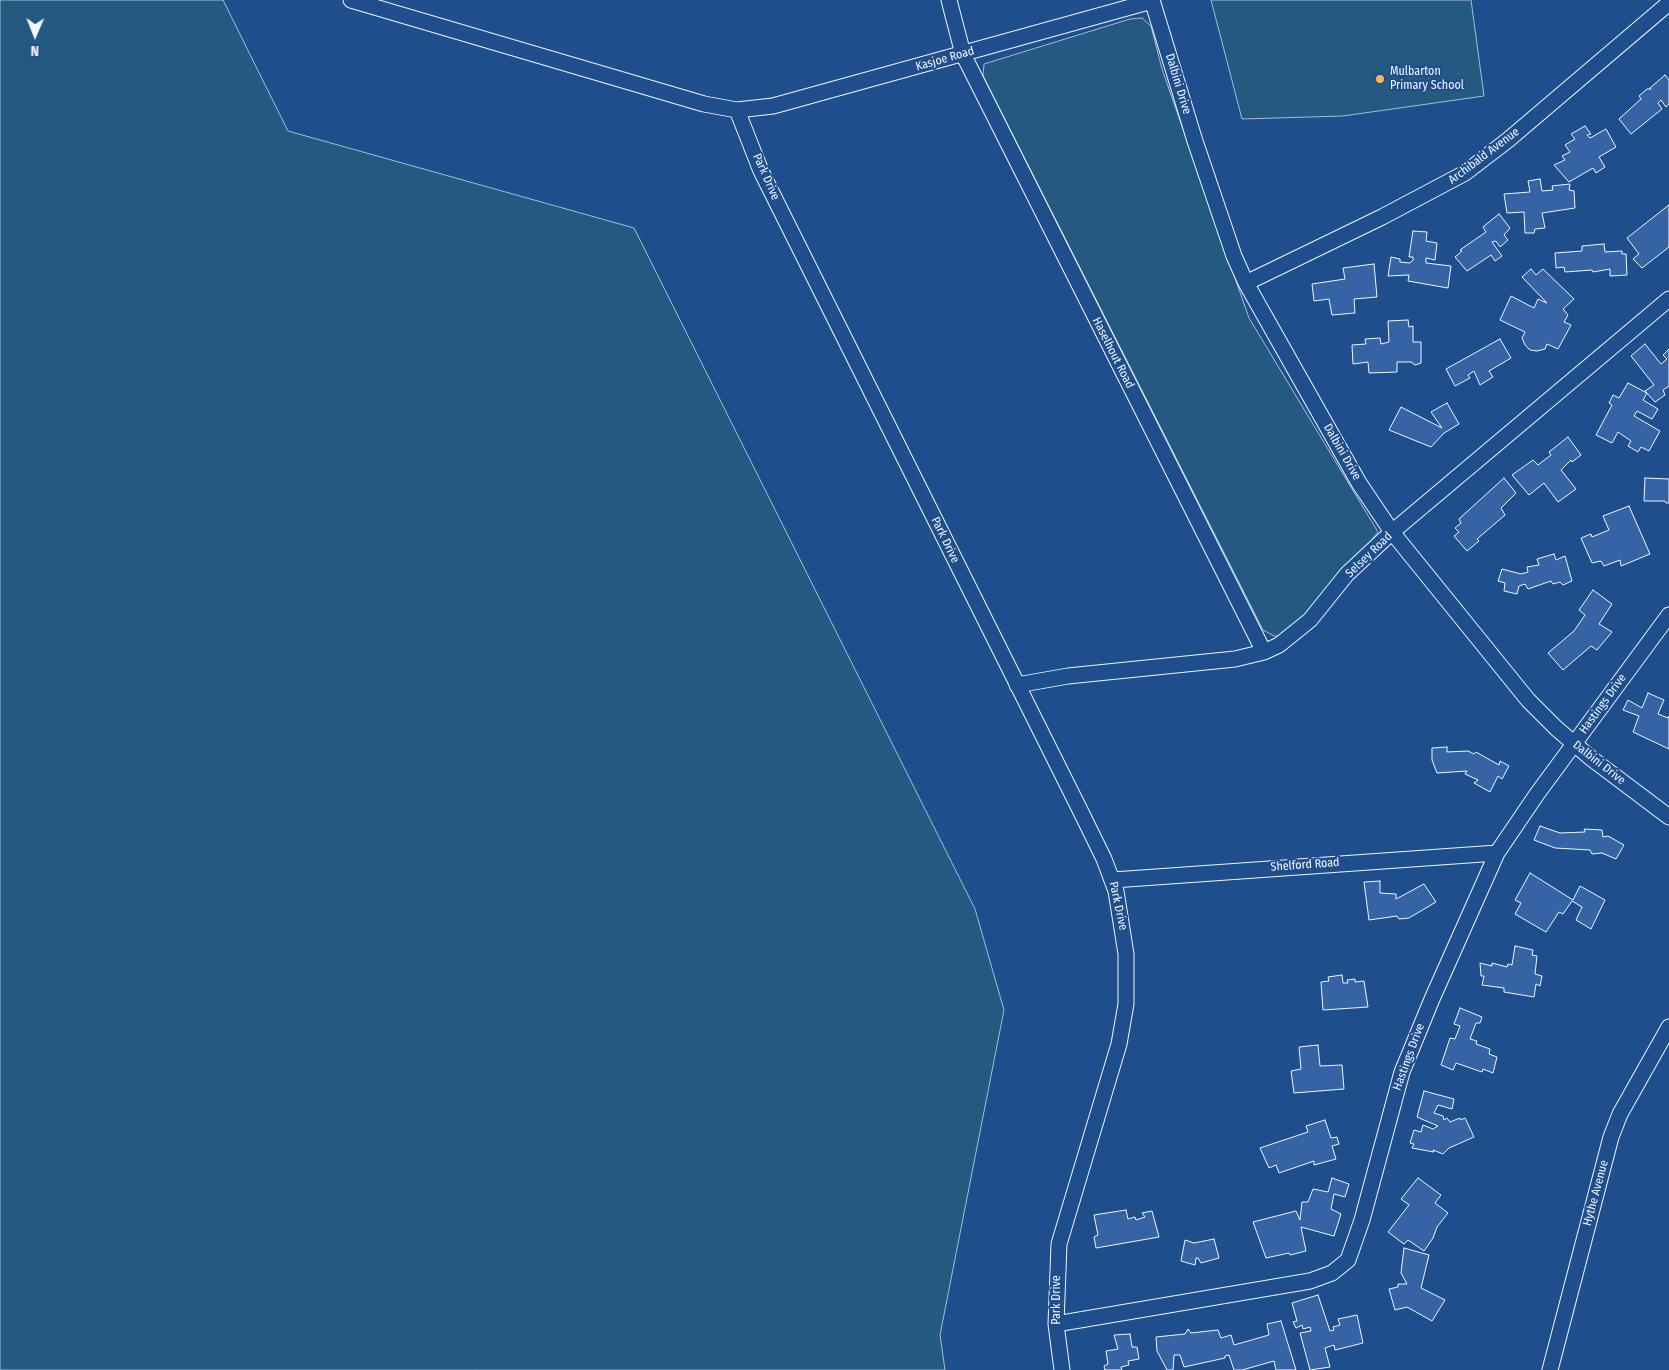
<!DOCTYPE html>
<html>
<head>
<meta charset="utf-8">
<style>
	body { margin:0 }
	#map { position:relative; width:1669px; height:1370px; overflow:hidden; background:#1f4e8c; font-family:"Fira Sans Condensed",sans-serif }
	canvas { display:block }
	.north { position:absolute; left:10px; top:10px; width:50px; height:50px; -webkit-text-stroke:4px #1f4e8c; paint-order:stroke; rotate:181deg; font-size:14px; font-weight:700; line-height:20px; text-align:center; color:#f2f6ff }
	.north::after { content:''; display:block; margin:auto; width:18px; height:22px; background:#f2f6ff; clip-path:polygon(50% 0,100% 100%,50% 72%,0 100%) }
</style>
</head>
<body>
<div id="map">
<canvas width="1669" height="1370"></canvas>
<div class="north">N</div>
</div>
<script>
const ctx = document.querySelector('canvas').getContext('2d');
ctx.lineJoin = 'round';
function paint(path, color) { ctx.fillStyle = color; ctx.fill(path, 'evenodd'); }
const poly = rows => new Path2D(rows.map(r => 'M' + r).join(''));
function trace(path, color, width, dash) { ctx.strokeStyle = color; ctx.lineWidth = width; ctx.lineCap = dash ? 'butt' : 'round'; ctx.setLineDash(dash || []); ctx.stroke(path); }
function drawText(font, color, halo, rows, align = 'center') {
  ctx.font = font + ' "Fira Sans Condensed",sans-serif'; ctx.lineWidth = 4; ctx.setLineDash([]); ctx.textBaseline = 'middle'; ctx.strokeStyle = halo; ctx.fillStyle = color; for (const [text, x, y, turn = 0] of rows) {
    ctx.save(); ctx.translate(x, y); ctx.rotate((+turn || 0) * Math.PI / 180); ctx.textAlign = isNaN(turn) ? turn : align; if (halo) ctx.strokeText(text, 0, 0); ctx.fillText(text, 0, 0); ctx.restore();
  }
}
const green = poly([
	[0,0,223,0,288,131,634,228,975,909,1004,1010,940,1335,945,1370,0,1370,0,0],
	[1211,0,1471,0,1484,96,1343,116,1242,119,1211,0],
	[1142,18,1151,26,1162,69,1249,318,1378,532,1312,616,1283,636,1274,636,1263,630,983,76,984,64,1130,19,1142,18]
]);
const building = poly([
	[1665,75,1669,80,1669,104,1666,107,1661,100,1658,103,1662,109,1631,134,1619,119,1641,99,1639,96,1647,89,1651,89,1650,88,1665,75],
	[1585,126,1591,134,1587,135,1590,138,1606,129,1616,147,1599,157,1605,167,1596,173,1593,168,1569,182,1554,165,1565,160,1562,156,1570,152,1565,145,1575,139,1571,134,1585,126],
	[1540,179,1542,191,1553,190,1552,186,1570,184,1569,190,1574,191,1575,208,1542,213,1545,228,1535,229,1534,233,1525,233,1524,212,1507,213,1504,194,1530,192,1528,181,1540,179],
	[1669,205,1669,247,1642,268,1633,259,1639,254,1627,238,1669,205],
	[1499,214,1510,228,1504,235,1508,240,1500,247,1496,241,1492,242,1502,256,1495,261,1491,255,1467,271,1455,257,1462,251,1460,250,1486,232,1483,227,1499,214],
	[1413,231,1427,232,1426,241,1437,243,1435,260,1426,258,1426,263,1451,266,1448,288,1408,281,1409,275,1388,276,1391,257,1400,259,1400,262,1410,263,1413,260,1413,257,1409,257,1413,231],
	[1604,244,1605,252,1622,251,1622,254,1626,254,1627,275,1610,276,1610,269,1593,272,1592,270,1565,272,1564,267,1556,268,1555,253,1582,251,1582,246,1604,244],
	[1374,264,1377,297,1354,299,1355,313,1332,315,1329,299,1314,301,1312,284,1345,279,1343,268,1374,264],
	[1531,269,1536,275,1543,269,1574,299,1563,309,1568,315,1564,322,1571,325,1558,349,1547,344,1545,349,1537,351,1530,350,1525,345,1522,338,1525,332,1500,320,1511,296,1534,308,1538,299,1547,303,1522,277,1531,269],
	[1408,320,1409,327,1413,326,1413,342,1421,342,1421,363,1415,365,1411,362,1397,362,1397,372,1369,373,1368,362,1353,364,1352,345,1366,344,1365,339,1380,338,1381,344,1389,342,1388,321,1408,320],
	[1500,339,1511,358,1489,371,1493,377,1480,385,1474,371,1468,375,1470,378,1455,386,1446,369,1500,339],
	[1645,344,1661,364,1667,359,1663,355,1669,349,1669,386,1663,390,1665,395,1655,402,1645,391,1654,385,1631,356,1645,344],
	[1628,383,1647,393,1643,400,1658,409,1652,419,1637,411,1634,416,1660,431,1649,451,1641,447,1638,452,1628,446,1631,441,1618,432,1612,443,1596,435,1612,405,1609,403,1613,395,1619,398,1628,383],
	[1447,403,1459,424,1444,433,1431,447,1389,430,1401,407,1442,428,1431,412,1447,403],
	[1568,437,1581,455,1572,462,1571,460,1561,470,1576,489,1558,502,1544,483,1529,495,1512,475,1533,460,1538,465,1551,455,1549,452,1568,437],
	[1504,478,1516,493,1501,508,1505,515,1477,539,1479,541,1467,551,1454,536,1459,532,1455,528,1461,523,1459,519,1504,478],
	[1645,478,1669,479,1669,503,1666,503,1665,501,1644,501,1645,478],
	[1629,506,1650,554,1621,566,1620,560,1604,566,1601,561,1592,563,1581,538,1591,534,1592,537,1609,530,1603,516,1629,506],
	[1554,554,1556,560,1565,556,1572,581,1563,585,1560,582,1553,584,1551,581,1528,589,1525,584,1519,586,1517,594,1504,591,1505,583,1498,581,1502,569,1521,574,1528,572,1527,567,1539,565,1537,559,1554,554],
	[1593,590,1612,604,1599,624,1612,632,1597,650,1591,646,1563,670,1548,653,1574,631,1585,615,1579,610,1593,590],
	[1648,693,1664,700,1658,714,1668,718,1669,716,1669,749,1633,732,1639,716,1623,710,1628,700,1642,708,1648,693],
	[1447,747,1447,752,1468,751,1474,754,1476,752,1499,765,1500,761,1509,766,1502,779,1498,776,1490,792,1474,783,1478,780,1465,774,1467,771,1437,773,1432,760,1432,748,1447,747],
	[1540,826,1560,833,1585,832,1584,829,1602,830,1603,837,1608,836,1624,845,1616,859,1602,853,1592,854,1590,850,1555,848,1534,840,1540,826],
	[1530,873,1573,900,1580,886,1605,900,1591,929,1576,920,1582,907,1572,901,1563,914,1559,912,1546,932,1515,914,1521,903,1515,900,1530,873],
	[1380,881,1380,893,1396,894,1396,899,1424,884,1436,902,1409,918,1399,919,1397,916,1369,920,1364,882,1380,881],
	[1515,946,1533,950,1532,955,1537,956,1535,974,1542,976,1540,986,1536,984,1534,997,1504,992,1504,988,1482,985,1484,976,1481,976,1480,963,1492,966,1492,963,1507,967,1508,964,1512,965,1515,946],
	[1342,975,1343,983,1348,983,1347,980,1355,979,1355,982,1364,981,1368,1007,1323,1010,1321,982,1329,981,1328,977,1342,975],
	[1460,1008,1482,1017,1480,1023,1476,1023,1470,1039,1477,1041,1476,1044,1490,1049,1489,1054,1497,1057,1493,1073,1483,1069,1482,1072,1456,1063,1453,1070,1441,1065,1450,1038,1455,1039,1460,1026,1454,1024,1460,1008],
	[1318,1045,1320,1066,1342,1065,1344,1089,1294,1093,1291,1071,1301,1069,1299,1047,1318,1045],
	[1424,1091,1454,1099,1452,1109,1438,1105,1434,1113,1443,1116,1444,1120,1447,1118,1450,1122,1460,1118,1461,1120,1465,1118,1474,1137,1449,1148,1443,1154,1433,1150,1434,1152,1412,1148,1414,1144,1410,1143,1414,1130,1421,1132,1423,1125,1433,1129,1438,1126,1417,1117,1424,1091],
	[1325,1120,1331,1138,1337,1137,1339,1144,1332,1146,1336,1159,1314,1165,1314,1161,1279,1173,1276,1165,1269,1168,1260,1148,1308,1132,1306,1126,1325,1120],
	[1332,1178,1349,1184,1345,1197,1334,1194,1331,1209,1341,1214,1334,1236,1301,1227,1306,1251,1290,1255,1289,1253,1266,1258,1253,1222,1296,1211,1300,1220,1302,1202,1308,1202,1313,1189,1328,1192,1332,1178],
	[1418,1178,1441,1195,1435,1203,1448,1213,1437,1227,1433,1238,1424,1251,1408,1240,1404,1244,1388,1232,1409,1205,1401,1199,1418,1178],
	[1126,1210,1128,1219,1135,1217,1136,1220,1145,1217,1142,1213,1152,1211,1159,1237,1096,1248,1094,1237,1098,1235,1094,1215,1126,1210],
	[1214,1239,1219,1258,1201,1263,1198,1258,1196,1258,1195,1265,1181,1261,1185,1240,1194,1243,1214,1239],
	[1404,1248,1429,1255,1421,1288,1445,1300,1432,1321,1407,1307,1395,1310,1389,1289,1398,1287,1398,1284,1407,1284,1401,1273,1404,1248],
	[1318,1295,1330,1331,1334,1330,1333,1327,1340,1325,1338,1319,1357,1315,1363,1343,1335,1350,1334,1345,1325,1348,1330,1367,1310,1370,1300,1333,1311,1331,1310,1327,1303,1329,1302,1325,1296,1328,1293,1322,1297,1321,1292,1303,1318,1295],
	[1281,1321,1296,1370,1276,1370,1274,1361,1242,1370,1234,1370,1229,1355,1225,1356,1225,1358,1184,1367,1180,1355,1174,1355,1173,1370,1167,1370,1157,1351,1156,1337,1185,1334,1188,1329,1191,1333,1218,1330,1221,1338,1231,1335,1234,1345,1269,1335,1267,1324,1281,1321],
	[1130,1334,1132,1347,1137,1347,1139,1359,1128,1361,1129,1365,1121,1367,1122,1370,1105,1370,1104,1366,1108,1364,1106,1351,1118,1349,1114,1335,1130,1334]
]);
const street = poly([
	[351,0,704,104,737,110,761,171,1080,810,1104,859,1116,891,1126,954,1126,1004,1119,1044,1059,1244,1056,1324,1062,1370],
	[949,0,963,54,1264,652],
	[1152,0,1195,141,1234,256,1246,283,1359,483,1392,532,1528,700,1556,728,1592,759,1669,817],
	[737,110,773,106,1152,1],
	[1246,283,1382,217,1465,173,1508,140,1669,3],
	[1017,685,1068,676,1235,659,1264,652,1279,645,1310,620,1347,574,1392,532,1669,299],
	[1113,880,1497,853],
	[1056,1324,1310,1281,1332,1273,1348,1260,1362,1220,1402,1072,1432,999,1497,853,1537,794,1669,615],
	[1550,1370,1611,1137,1620,1114,1669,1027]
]);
const markers = [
	[1380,79,5,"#ffb74d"]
];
const streetNames = [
	["Kasjoe Road",945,59,-16],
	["Dalbini Drive",1178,84,73],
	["Archibald Avenue",1484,156,-37],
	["Park Drive",766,177,66],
	["Haselhout Road",1113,353,63],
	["Dalbini Drive",1342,452,60],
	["Park Drive",945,540,64],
	["Selsey Road",1369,555,-44],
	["Hastings Drive",1603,704,-54],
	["Dalbini Drive",1599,763,38],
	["Shelford Road",1305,865,-4],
	["Park Drive",1118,906,78],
	["Hastings Drive",1409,1057,-70],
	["Hythe Avenue",1596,1193,-75],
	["Park Drive",1057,1300,-90]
];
const poiNames = [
	["Mulbarton",1390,72],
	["Primary School",1390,86]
];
paint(green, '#245a82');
trace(green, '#a8bbd7', 1);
paint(building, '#3563a3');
trace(building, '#f2f6ff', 1);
trace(street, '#f2f6ff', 17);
trace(street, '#1f4e8c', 15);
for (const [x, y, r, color] of markers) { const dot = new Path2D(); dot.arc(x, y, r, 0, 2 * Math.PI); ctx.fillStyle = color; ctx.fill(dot); trace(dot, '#1f4e8c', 2); }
drawText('12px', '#f2f6ff', '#1f4e8c', streetNames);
drawText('12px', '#f2f6ff', '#1f4e8c', poiNames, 'left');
</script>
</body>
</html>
